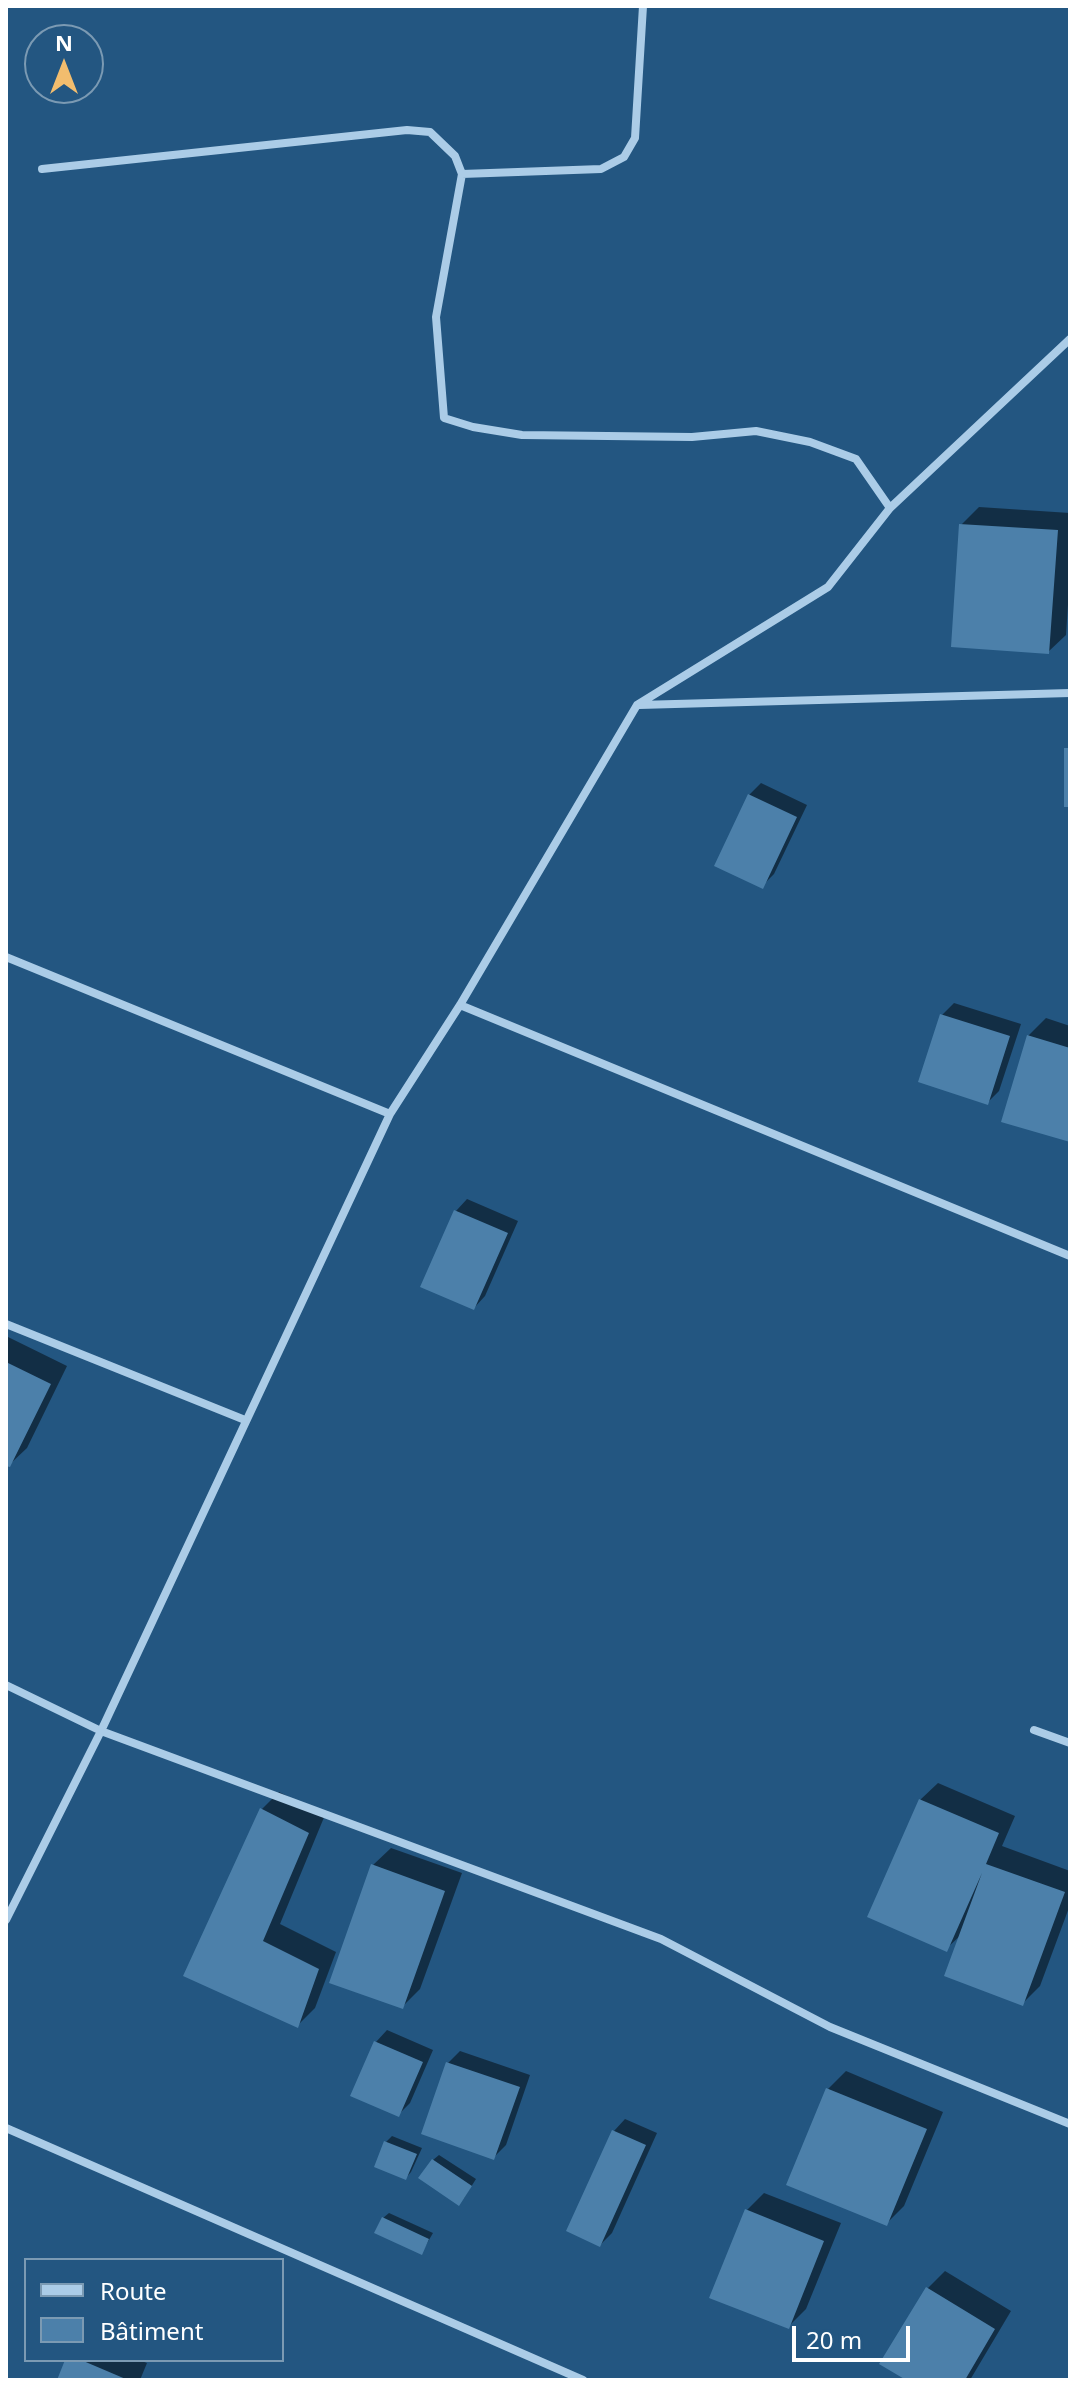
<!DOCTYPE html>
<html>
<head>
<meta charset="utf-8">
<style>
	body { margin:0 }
	#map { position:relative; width:1076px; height:2386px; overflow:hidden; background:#235681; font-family:"Noto Sans",sans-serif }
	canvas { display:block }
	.frame { position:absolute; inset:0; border:8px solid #fff; pointer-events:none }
	.legend { position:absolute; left:24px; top:2258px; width:260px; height:104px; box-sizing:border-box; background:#235681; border:2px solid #7b9ab3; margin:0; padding:10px 14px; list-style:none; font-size:24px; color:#fff }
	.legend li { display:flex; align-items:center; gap:16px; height:40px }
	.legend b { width:40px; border:2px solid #7b9ab3 }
	.north { position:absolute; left:24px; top:24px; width:80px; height:80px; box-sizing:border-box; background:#235681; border:2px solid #7b9ab3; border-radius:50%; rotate:0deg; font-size:22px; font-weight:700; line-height:32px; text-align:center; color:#fff }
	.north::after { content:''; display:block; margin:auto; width:28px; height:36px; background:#f2bd6e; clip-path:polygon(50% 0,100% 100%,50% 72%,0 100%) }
	.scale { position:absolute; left:792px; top:2326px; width:118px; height:36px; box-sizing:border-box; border:4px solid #fff; border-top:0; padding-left:10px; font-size:24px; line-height:28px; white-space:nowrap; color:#fff; -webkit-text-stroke:6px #235681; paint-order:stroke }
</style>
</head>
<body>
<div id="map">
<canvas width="1076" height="2386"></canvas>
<div class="frame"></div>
<ul class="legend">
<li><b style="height:10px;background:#abcce7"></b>Route</li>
<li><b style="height:22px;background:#4c80aa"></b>Bâtiment</li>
</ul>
<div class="north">N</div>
<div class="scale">20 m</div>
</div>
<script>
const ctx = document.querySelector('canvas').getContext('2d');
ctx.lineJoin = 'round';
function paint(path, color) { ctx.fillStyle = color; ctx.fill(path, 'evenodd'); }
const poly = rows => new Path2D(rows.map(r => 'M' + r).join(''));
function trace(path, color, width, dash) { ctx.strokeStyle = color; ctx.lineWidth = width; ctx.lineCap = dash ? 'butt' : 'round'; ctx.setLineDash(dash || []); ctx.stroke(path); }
const shadow = poly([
	[979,507,1070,513,1070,574,1066,635,1048,652,961,525],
	[761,783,807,805,774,874,762,886,749,795],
	[954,1003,1021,1024,999,1091,987,1103,921,1081,942,1015],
	[1046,1018,1070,1026,1070,1140,1028,1036],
	[467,1199,518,1221,485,1296,474,1308,456,1211],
	[6,1336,67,1366,27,1448,9,1465,6,1463],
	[938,1783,1015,1816,1002,1846,1070,1871,1070,1905,1040,1986,1023,2003,962,1934,946,1949,920,1800],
	[279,1792,325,1815,280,1924,336,1952,315,2008,297,2026,185,1975,262,1809],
	[391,1848,462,1873,420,1989,403,2006,373,1865],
	[387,2030,433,2050,410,2103,398,2115,376,2042],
	[460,2051,530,2075,506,2145,494,2157,448,2063],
	[846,2071,943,2112,904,2206,886,2224,828,2089],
	[625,2119,657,2133,612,2233,600,2245,614,2131],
	[392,2136,422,2148,411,2172,406,2178,386,2142],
	[439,2155,476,2179,464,2198,433,2160],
	[764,2193,841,2223,806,2309,789,2326,746,2211],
	[389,2213,433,2233,422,2252,383,2218],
	[945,2271,1011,2311,970,2380,910,2380,928,2288],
	[68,2360,139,2360,147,2363,140,2380,59,2380]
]);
const building = poly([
	[959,524,1058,530,1049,654,951,647],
	[1064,748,1070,748,1070,807,1064,807],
	[748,794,797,817,763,889,714,866],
	[940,1014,1010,1036,988,1105,918,1082],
	[1027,1035,1070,1048,1070,1142,1001,1122],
	[454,1210,508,1233,474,1310,420,1287],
	[6,1362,51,1384,10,1467,6,1466],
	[919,1799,999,1833,986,1864,1065,1892,1023,2006,944,1976,982,1873,947,1952,867,1917],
	[260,1808,309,1833,263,1941,319,1969,298,2028,183,1976],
	[371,1864,445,1891,403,2009,329,1983],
	[374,2041,423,2062,399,2117,350,2096],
	[446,2062,520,2087,494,2160,421,2134],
	[826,2088,927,2129,887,2226,786,2185],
	[612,2130,646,2145,600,2247,566,2231],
	[384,2141,417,2154,406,2180,374,2167],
	[432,2159,472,2186,459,2206,418,2178],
	[745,2209,824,2241,789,2329,709,2298],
	[382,2217,429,2239,422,2255,374,2233],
	[926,2287,995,2329,965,2380,906,2380,879,2364],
	[65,2360,81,2360,128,2380,57,2380]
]);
const street = poly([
	[42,169,407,130,430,132,455,156,462,174,436,317,444,418,473,427,522,435,692,437,756,431,810,442,856,459,890,508],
	[462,174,601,169,624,157,635,138,643,6],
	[639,705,1070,693],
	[6,957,390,1114],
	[460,1005,1070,1256],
	[6,1324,245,1420],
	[6,1685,101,1731,661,1939,830,2027,1070,2124],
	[1034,1730,1070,1743],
	[6,1920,101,1731,390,1114,460,1005,637,705,828,587,890,508,1070,339],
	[6,2128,583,2380]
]);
paint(shadow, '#0007');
paint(building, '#4c80aa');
trace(street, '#abcce7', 8);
</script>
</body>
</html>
